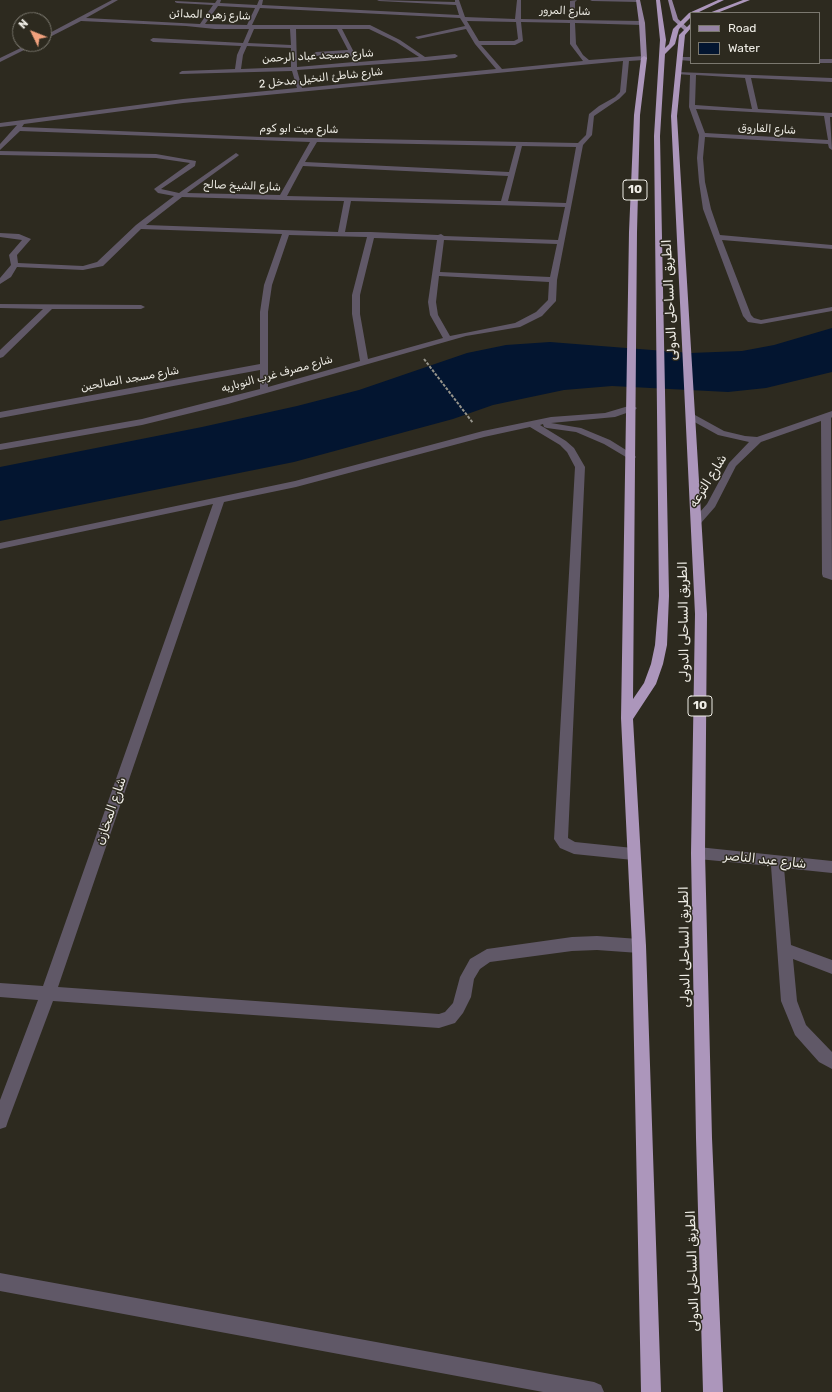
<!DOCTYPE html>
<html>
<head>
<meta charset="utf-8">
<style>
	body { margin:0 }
	#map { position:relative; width:832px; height:1392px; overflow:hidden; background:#2d2a1f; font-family:Rubik,sans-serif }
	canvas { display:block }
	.legend { position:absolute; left:690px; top:12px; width:130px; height:52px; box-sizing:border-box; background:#2d2a1f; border:1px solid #7b786f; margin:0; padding:5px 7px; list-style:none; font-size:12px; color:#efede6 }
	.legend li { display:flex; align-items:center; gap:8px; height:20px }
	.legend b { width:20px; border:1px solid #7b786f }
	.north { position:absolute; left:12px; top:12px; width:40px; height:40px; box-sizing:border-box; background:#2d2a1f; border:1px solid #7b786f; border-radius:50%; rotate:313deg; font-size:11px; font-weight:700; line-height:16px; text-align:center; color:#efede6 }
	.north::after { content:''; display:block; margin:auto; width:14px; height:18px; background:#f1a17d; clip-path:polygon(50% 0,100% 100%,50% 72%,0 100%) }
</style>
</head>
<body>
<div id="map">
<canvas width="832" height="1392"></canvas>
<ul class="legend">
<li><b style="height:5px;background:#9684a3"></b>Road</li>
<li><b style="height:11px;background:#031530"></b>Water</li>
</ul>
<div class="north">N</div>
</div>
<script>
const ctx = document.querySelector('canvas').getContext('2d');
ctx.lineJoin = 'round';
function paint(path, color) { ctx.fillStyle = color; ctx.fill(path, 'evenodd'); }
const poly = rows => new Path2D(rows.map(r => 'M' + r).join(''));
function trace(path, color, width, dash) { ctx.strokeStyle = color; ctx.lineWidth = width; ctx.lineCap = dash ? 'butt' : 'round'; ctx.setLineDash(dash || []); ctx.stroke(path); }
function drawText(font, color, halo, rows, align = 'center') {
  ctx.font = font + ' Rubik,Cairo,sans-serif'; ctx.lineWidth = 3; ctx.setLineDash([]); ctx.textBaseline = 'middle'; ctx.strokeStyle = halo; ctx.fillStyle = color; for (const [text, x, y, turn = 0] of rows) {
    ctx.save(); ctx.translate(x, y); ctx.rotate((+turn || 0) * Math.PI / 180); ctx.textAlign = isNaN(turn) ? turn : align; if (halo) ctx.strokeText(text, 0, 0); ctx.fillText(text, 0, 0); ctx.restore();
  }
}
const water = poly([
	[832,328,832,372,766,388,728,392,612,386,564,390,493,405,453,419,294,462,0,521,0,467,202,427,297,406,359,390,467,353,506,345,550,342,690,353,742,351,774,345]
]);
const path = poly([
	[424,359,473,423]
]);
const minor = poly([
	[112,0,118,0,86,18,200,24,213,5,177,3,175,2,175,1,215,3,217,0,221,0,220,3,257,5,259,0,263,0,262,5,459,15,456,5,379,1,377,0,455,2,455,0,459,0,465,17,515,19,517,0,521,0,521,19,570,20,570,1,577,0,575,2,575,20,642,21,645,23,642,25,575,23,576,44,583,55,589,60,644,56,647,58,644,60,629,61,626,92,619,99,594,116,592,135,583,145,557,280,556,301,542,316,520,327,466,336,228,404,142,425,0,450,0,444,142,419,260,389,260,370,0,418,0,412,260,364,260,312,264,285,282,234,141,229,103,266,83,270,17,267,11,277,0,284,0,278,11,265,9,255,22,240,0,237,0,233,19,234,31,239,17,255,18,263,83,266,97,262,136,225,174,196,158,193,154,189,190,163,156,158,0,155,0,151,156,154,196,161,195,166,161,189,179,193,236,153,239,155,238,156,187,193,280,195,310,142,20,131,0,150,0,144,17,125,0,127,0,123,183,99,297,88,292,71,180,74,179,73,182,71,235,69,237,55,241,46,153,42,150,40,153,38,243,43,249,29,215,29,186,26,81,21,44,40,44,36,112,0],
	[218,6,255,8,247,25,205,24,218,6],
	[260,8,460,18,465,26,415,37,418,39,466,29,475,44,496,69,302,88,297,70,425,61,455,58,458,56,455,54,425,57,400,40,370,25,252,25,260,8],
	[467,21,516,22,518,39,514,41,479,41,467,21],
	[521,22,570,23,570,44,583,61,502,69,481,45,515,45,523,41,521,22],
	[254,29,290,29,291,45,248,43,254,29],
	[296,29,337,29,348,50,316,52,313,54,316,56,349,53,354,62,297,67,296,29],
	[342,29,369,29,396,42,419,57,359,62,342,29],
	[247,46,291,48,291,67,241,69,243,55,247,46],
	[623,61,620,92,615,97,599,106,589,114,586,135,578,143,262,137,22,127,24,124,183,103,623,61],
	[317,142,516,146,509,172,305,162,317,142],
	[522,146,576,147,566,203,508,201,522,146],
	[303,166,508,176,501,201,287,196,303,166],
	[182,197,282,200,344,201,338,232,146,225,182,197],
	[351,201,565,207,558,240,444,236,441,234,438,235,371,232,345,232,351,201],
	[289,235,367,237,352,295,352,314,360,361,268,387,268,312,272,285,289,235],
	[374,238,437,240,428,302,430,315,443,338,368,359,360,314,360,295,374,238],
	[444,240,557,244,550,277,440,272,444,240],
	[439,276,549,282,548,300,536,312,515,323,450,336,438,315,436,302,439,276],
	[590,0,640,0,640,1,638,2,592,1,590,0],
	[29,44,36,44,0,62,0,58,29,44],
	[681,57,691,57,691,61,679,60,679,58,681,57],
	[819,59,832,59,832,63,819,63,819,59],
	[677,72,832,78,832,82,751,78,758,109,832,113,832,117,830,117,832,150,829,148,828,144,705,137,703,158,705,182,711,209,720,235,832,245,832,249,722,240,751,315,754,318,761,320,832,307,832,311,761,324,748,322,743,316,703,209,699,182,697,158,699,135,689,107,690,75,677,74,677,72],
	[696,75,745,78,752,109,695,105,696,75],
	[696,109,824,116,828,140,705,133,696,109],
	[0,304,141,305,145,307,141,309,52,309,3,357,0,358,0,350,43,309,0,308,0,304],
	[632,405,637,408,635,410,615,417,551,423,581,428,610,440,634,455,636,457,634,459,631,460,604,444,576,432,547,428,544,427,543,424,540,425,566,441,574,448,585,467,568,838,575,842,633,848,638,850,640,854,638,858,633,860,574,854,560,848,554,839,575,467,567,452,560,445,530,427,484,437,296,487,224,502,58,987,439,1014,445,1012,453,1003,460,977,470,959,487,949,572,937,597,936,639,939,644,941,646,946,644,951,639,953,597,950,572,951,490,962,480,969,474,979,471,997,463,1013,455,1023,439,1028,53,1001,8,1121,6,1127,0,1129,0,1100,38,1000,0,997,0,983,43,986,213,504,0,549,0,543,295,481,483,431,551,417,605,413,632,405],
	[832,411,832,417,831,418,832,580,823,577,822,574,821,421,761,442,736,466,715,507,701,523,693,523,692,521,707,504,729,463,749,442,718,435,689,419,687,417,689,415,695,415,724,431,745,436,757,437,832,411],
	[698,847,832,861,832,873,784,868,791,945,832,960,832,974,793,959,797,1001,806,1025,832,1052,832,1069,819,1062,795,1035,781,1001,771,866,698,859,693,857,691,853,693,849,698,847],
	[0,1273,594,1382,601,1385,604,1392,543,1392,0,1291,0,1273]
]);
const major = poly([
	[636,0,640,0,645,23,647,58,644,60,641,58,639,23,636,0],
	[668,0,672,0,678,19,688,28,688,30,684,30,673,20,668,0]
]);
const highway = poly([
	[656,0,660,0,666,40,665,48,669,44,673,29,689,13,718,0,724,0,697,13,691,13,691,17,679,29,675,44,665,54,660,136,669,596,667,645,663,664,656,684,633,719,646,946,661,1392,641,1392,632,946,621,718,629,232,634,115,641,58,644,56,647,58,640,115,637,232,633,699,644,683,651,664,655,645,659,596,654,136,660,40,656,0],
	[743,0,750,0,717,13,709,13,743,0],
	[691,23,691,28,685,35,677,116,707,614,705,853,712,1138,723,1392,703,1392,696,1138,691,853,695,614,671,116,679,35,691,23]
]);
const farStreetnames = [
	["شارع المرور",565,11,2],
	["شارع زهره المدائن",210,15,2],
	["شارع مسجد عباد الرحمن",318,56,-3],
	["شارع شاطئ النخيل مدخل 2",321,78,-6],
	["شارع ميت ابو كوم",299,129,1],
	["شارع الفاروق",767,129,3],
	["شارع الشيخ صالح",242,186,2],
	["شارع مصرف غرب النوباريه",277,374,-15],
	["شارع مسجد الصالحين",130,379,-10]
];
const shields = [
	[635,190,24],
	[700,706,24]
];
const shieldNames = [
	["10",635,190],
	["10",700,706]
];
const streetNames = [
	["الطريق الساحلى الدولى",670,300,-93],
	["شارع الترعه",708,481,-58],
	["الطريق الساحلى الدولى",684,622,-91],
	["شارع المخازن",111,811,-71],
	["شارع عبد الناصر",765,860,6],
	["الطريق الساحلى الدولى",685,947,-91],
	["الطريق الساحلى الدولى",693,1271,-92]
];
paint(water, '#031530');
trace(path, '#96948b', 2, [3, 1.5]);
paint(minor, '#605867');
paint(major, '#9684a3');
paint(highway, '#ac96bb');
drawText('11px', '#efede6', '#2d2a1f', farStreetnames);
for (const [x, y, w] of shields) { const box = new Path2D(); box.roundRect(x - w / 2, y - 10, w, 20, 3); ctx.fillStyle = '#2d2a1f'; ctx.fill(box); trace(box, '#efede6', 1); }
drawText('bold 12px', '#efede6', null, shieldNames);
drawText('13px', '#efede6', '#2d2a1f', streetNames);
</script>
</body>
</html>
